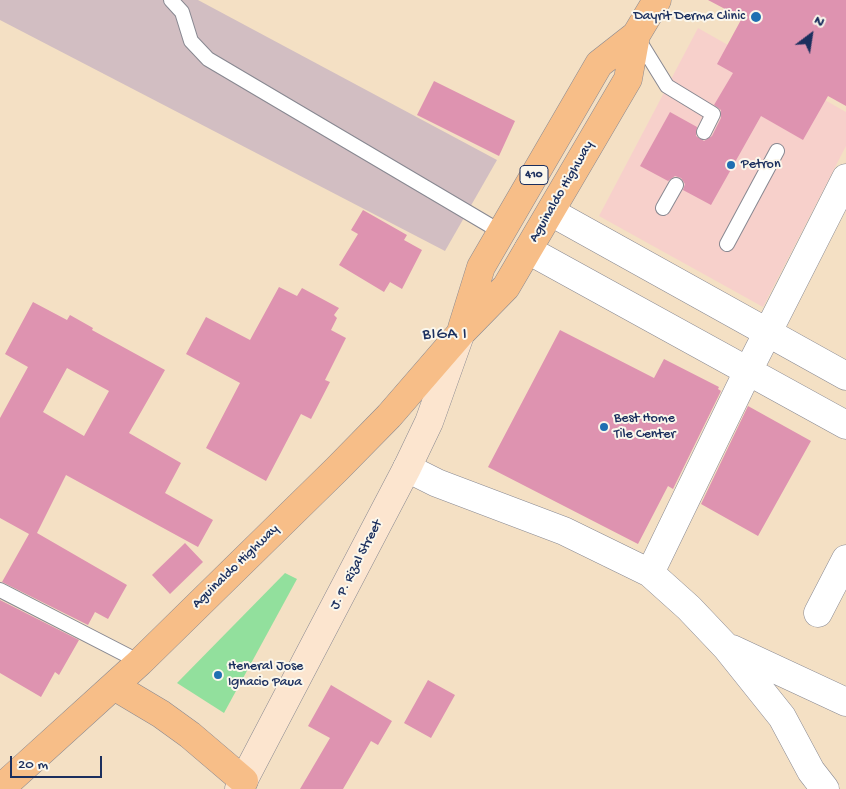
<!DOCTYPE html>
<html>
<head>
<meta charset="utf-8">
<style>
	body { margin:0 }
	#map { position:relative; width:846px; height:789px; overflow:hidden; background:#f4e0c4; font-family:"Gochi Hand",sans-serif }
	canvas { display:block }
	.north { position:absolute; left:786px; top:10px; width:50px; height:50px; -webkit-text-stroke:4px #fbf7ec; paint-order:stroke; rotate:31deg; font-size:14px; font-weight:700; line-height:20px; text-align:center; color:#1b2f5e }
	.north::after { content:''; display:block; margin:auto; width:18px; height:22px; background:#1b2f5e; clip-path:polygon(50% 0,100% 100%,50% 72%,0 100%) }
	.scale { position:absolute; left:10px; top:756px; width:92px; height:22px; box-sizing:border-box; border:2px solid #1b2f5e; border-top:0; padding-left:6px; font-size:15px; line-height:18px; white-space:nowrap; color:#1b2f5e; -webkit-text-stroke:4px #fbf7ec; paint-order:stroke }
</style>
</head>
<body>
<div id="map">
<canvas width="846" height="789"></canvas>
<div class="north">N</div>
<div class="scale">20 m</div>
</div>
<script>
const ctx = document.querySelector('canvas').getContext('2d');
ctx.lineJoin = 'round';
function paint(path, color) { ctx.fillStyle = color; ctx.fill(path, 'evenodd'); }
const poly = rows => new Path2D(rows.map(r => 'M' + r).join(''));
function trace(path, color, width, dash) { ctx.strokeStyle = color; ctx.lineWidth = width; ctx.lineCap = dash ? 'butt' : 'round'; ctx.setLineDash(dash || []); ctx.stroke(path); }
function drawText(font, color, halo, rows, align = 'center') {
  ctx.font = font + ' "Gochi Hand",sans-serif'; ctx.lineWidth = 4; ctx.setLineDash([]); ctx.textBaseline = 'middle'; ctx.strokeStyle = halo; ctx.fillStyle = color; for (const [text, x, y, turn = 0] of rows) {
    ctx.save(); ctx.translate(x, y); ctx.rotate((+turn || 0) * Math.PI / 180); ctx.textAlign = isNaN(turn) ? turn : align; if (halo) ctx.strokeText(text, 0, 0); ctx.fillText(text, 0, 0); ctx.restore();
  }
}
const built = poly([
	[698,28,846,112,846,146,763,307,599,216]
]);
const industrial = poly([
	[0,0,198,0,497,160,445,251,0,20]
]);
const green = poly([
	[285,573,297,579,224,713,177,683]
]);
const building = poly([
	[708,0,846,0,846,106,828,96,803,140,761,116,711,205,683,190,685,184,681,178,675,176,668,181,640,166,670,112,697,127,696,136,704,141,712,136,721,118,721,110,714,105,733,73,717,64,742,18],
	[434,81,515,121,499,156,417,115],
	[363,210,407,235,404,240,422,250,402,289,390,282,384,292,339,265,358,234,351,230],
	[279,287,297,296,302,288,339,308,334,315,337,318,331,330,346,338,325,380,330,382,311,419,301,414,266,481,206,448,240,383,186,354,206,317,250,340],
	[33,302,67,320,70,315,93,328,92,330,165,370,129,433,181,463,165,493,213,520,198,547,66,475,37,533,127,585,108,619,95,612,88,625,2,582,29,534,0,518,0,418,28,367,5,354],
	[67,368,109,391,84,436,43,412],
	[560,330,654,378,664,359,719,387,718,389,721,391,673,489,668,486,638,544,488,467],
	[748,406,811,441,758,536,701,504],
	[185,543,203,562,170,594,152,575],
	[0,600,79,640,59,675,55,672,41,697,0,673],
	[428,680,455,695,431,738,404,723],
	[331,685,392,721,378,745,371,741,343,789,300,789,330,738,308,726]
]);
const service = poly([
	[171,0,182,12,191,41,208,59,501,232],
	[638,39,667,86,713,114,704,132],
	[663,208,676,185],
	[727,244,777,151],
	[0,590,140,662]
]);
const minor = poly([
	[551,212,846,376],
	[528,250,846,425],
	[407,468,437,483,564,531,650,573,689,608,726,647,782,717,811,771,825,789],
	[650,573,748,371,846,178],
	[818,613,846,559],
	[732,649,846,702]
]);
const secondary = poly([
	[239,789,407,468,429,422,460,335]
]);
const primary = poly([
	[462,328,481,267,599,64,636,35],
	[114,686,161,714,190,735,244,781],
	[0,789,140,662,337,469,389,416,460,334,506,287,628,79,636,35,657,0]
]);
const markers = [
	[756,17,6,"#1f6fb2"],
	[731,165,5,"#1f6fb2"],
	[604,427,5,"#1f6fb2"],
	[218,675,5,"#1f6fb2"]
];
const shields = [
	[534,175,28]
];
const shieldNames = [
	["410",534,175]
];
const poiNames = [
	["Dayrit Derma Clinic",745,17,"right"],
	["Petron",741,165],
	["Best Home",614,419],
	["Tile Center",614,435],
	["Heneral Jose",228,667],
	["Ignacio Paua",228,683]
];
const streetNames = [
	["Aguinaldo Highway",562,192,-60],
	["J. P. Rizal Street",357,565,-63],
	["Aguinaldo Highway",236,567,-44]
];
const quarterNames = [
	["BIGA I",445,336]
];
paint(built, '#f7d0cb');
paint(industrial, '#d2bec2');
paint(green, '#92e09d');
paint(building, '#de93b0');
trace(service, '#888891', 16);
trace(minor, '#888891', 29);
trace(secondary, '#888891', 29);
trace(primary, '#888891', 29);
trace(service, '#fff', 14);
trace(minor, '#fff', 28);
trace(secondary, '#fce5cf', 28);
trace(primary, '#f7be88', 28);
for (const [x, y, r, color] of markers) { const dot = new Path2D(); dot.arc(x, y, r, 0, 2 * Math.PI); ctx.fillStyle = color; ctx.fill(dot); trace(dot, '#fbf7ec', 2); }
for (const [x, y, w] of shields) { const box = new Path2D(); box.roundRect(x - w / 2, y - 9.5, w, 19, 4); ctx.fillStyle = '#fbf7ec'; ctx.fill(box); trace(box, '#1b2f5e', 1); }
drawText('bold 12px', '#1b2f5e', null, shieldNames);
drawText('14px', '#1b2f5e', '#fbf7ec', poiNames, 'left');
drawText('14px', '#1b2f5e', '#fbf7ec', streetNames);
ctx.letterSpacing = '1px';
drawText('16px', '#1b2f5e', '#fbf7ec', quarterNames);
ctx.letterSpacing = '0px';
</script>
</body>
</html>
